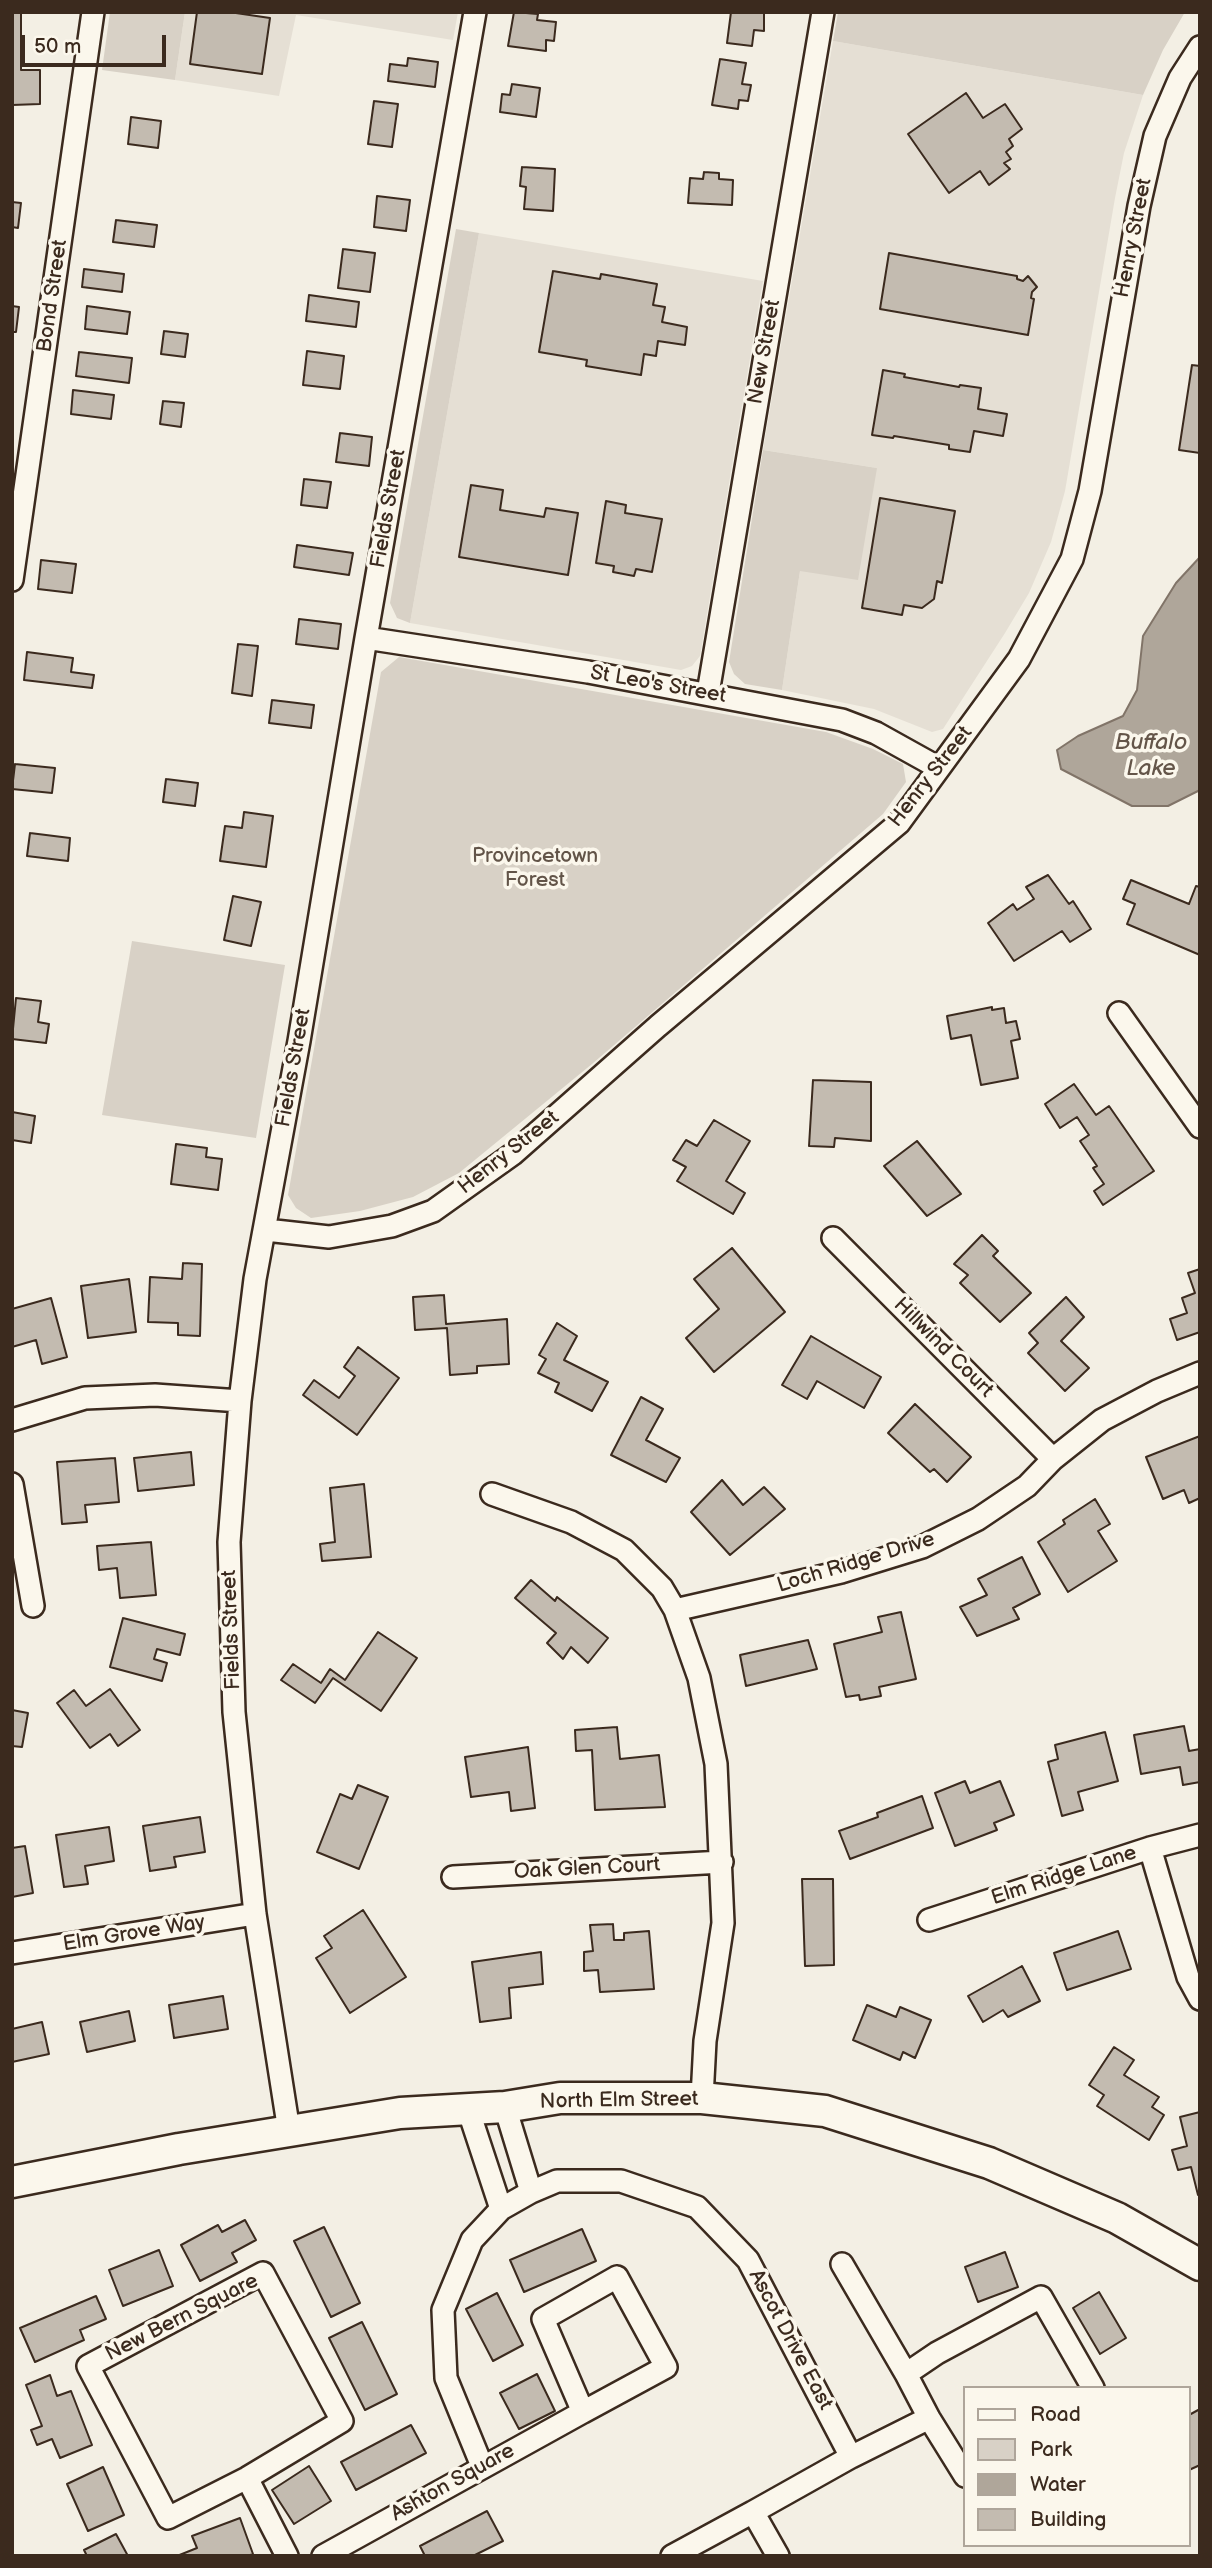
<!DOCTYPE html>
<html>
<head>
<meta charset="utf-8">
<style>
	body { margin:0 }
	#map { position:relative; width:1212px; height:2568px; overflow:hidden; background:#f3efe4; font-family:"Balsamiq Sans",sans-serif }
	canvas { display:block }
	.frame { position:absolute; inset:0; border:14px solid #3b2a1e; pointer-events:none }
	.legend { position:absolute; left:963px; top:2386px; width:228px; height:161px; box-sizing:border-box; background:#fbf7ec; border:2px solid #aea59a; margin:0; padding:9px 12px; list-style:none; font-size:21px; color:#3b2a1e }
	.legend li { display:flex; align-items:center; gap:14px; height:35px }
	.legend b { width:35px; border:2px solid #aea59a }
	.scale { position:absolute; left:21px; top:35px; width:145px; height:32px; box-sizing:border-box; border:4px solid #3b2a1e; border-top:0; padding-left:9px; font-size:21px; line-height:24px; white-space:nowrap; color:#3b2a1e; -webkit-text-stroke:5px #fbf7ec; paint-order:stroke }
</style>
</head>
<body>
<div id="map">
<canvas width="1212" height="2568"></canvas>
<div class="frame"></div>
<ul class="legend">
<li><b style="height:9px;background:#fbf7ec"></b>Road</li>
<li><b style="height:19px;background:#d8d1c6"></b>Park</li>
<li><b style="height:19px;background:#afa69a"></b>Water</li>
<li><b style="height:19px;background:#c3bbb0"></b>Building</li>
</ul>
<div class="scale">50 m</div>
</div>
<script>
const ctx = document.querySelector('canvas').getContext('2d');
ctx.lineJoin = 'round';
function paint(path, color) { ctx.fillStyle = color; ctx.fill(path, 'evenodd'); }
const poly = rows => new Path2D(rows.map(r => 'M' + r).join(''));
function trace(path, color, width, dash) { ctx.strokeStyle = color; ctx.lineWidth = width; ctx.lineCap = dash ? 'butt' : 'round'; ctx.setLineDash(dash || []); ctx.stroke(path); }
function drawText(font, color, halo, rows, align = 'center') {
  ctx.font = font + ' "Balsamiq Sans",sans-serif'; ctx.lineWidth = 7; ctx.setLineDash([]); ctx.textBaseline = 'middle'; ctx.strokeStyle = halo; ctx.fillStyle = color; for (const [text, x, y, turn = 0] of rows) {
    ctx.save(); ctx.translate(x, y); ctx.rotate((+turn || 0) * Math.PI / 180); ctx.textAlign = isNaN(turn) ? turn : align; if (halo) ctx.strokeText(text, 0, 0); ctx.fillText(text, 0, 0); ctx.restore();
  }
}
const built = poly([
	[185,12,458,12,453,40,296,15,279,96,175,80],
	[833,41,1143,95,1124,153,1115,198,1065,491,1051,542,1029,593,1005,633,943,729,932,732,874,709,782,690,800,571,877,468,763,450],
	[479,233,763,281,700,656,692,666,681,670,410,623]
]);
const green = poly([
	[110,12,185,12,175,80,102,70],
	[838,12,1185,12,1163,50,1143,95,833,41],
	[456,229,479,233,410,623,397,618,390,603],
	[763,450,877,468,858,580,800,571,782,690,745,684,734,674,729,662],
	[399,657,826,732,873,749,903,764,906,782,883,814,592,1064,459,1173,413,1197,360,1211,311,1218,296,1208,288,1195,381,672],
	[132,941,285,965,256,1138,102,1115]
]);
const water = poly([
	[1200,557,1200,790,1168,806,1132,806,1061,769,1057,750,1078,736,1123,716,1137,690,1143,636,1176,583,1200,557]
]);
const building = poly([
	[12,12,21,12,21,70,40,70,40,104,12,105,12,12],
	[197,12,229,12,270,18,262,74,190,64,197,12],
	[514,12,538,14,537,20,556,22,554,41,546,40,546,51,508,46,514,12],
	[731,12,764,12,764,31,754,30,752,46,727,43,731,12],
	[408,58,438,62,435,87,388,81,390,64,407,66,408,58],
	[720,59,746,63,742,84,751,85,748,101,739,100,738,109,712,105,720,59],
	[512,84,540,88,536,117,500,112,502,94,510,95,512,84],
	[966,93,983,118,1005,104,1022,129,1009,139,1013,146,1006,152,1011,159,1004,163,1010,169,989,185,980,171,949,193,908,134,966,93],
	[374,101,398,104,392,147,368,144,374,101],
	[131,117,161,121,158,148,128,144,131,117],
	[522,167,555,169,553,211,524,209,526,187,520,186,522,167],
	[704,172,719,173,719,179,733,180,732,205,688,203,690,178,703,179,704,172],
	[377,196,410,200,406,231,374,227,377,196],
	[12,202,21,203,18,228,12,227,12,202],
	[116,220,157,225,154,247,113,242,116,220],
	[343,249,375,253,370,292,338,288,343,249],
	[889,253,1017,276,1017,279,1023,281,1028,276,1037,287,1032,292,1031,298,1034,299,1028,335,880,309,889,253],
	[84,269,124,274,122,292,82,287,84,269],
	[553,271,600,279,601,274,657,284,653,305,665,307,662,322,687,327,685,345,658,341,656,356,644,354,641,375,586,366,587,360,539,352,553,271],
	[309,295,359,302,356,327,306,321,309,295],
	[12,306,19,307,16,332,12,332,12,306],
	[87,306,130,312,127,334,85,329,87,306],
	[164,331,188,334,185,357,161,354,164,331],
	[307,351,344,356,340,389,303,385,307,351],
	[79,352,132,358,129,383,76,376,79,352],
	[1192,365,1200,366,1200,453,1179,450,1192,365],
	[883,370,905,374,904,377,959,387,960,385,981,388,978,409,1007,414,1003,436,974,431,970,452,949,449,949,445,894,436,893,438,872,435,883,370],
	[73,390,114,395,111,419,71,414,73,390],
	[163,401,184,403,181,427,160,424,163,401],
	[340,433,372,437,369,466,336,462,340,433],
	[304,479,331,482,327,508,301,505,304,479],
	[471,485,503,490,500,510,544,517,546,508,578,513,568,575,459,557,471,485],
	[880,498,955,511,942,583,937,581,934,599,922,608,904,605,902,615,862,608,880,498],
	[606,501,626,505,625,513,662,519,652,572,636,569,634,576,613,572,614,566,596,563,606,501],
	[297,545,353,553,349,575,294,567,297,545],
	[41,560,76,564,72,593,38,589,41,560],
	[299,619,341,624,338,649,296,644,299,619],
	[238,644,258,646,252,696,232,693,238,644],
	[27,652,73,658,71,672,94,675,92,688,24,680,27,652],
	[272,700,314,705,311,728,269,723,272,700],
	[15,764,55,768,52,793,12,789,15,764],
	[166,779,198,783,195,806,163,802,166,779],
	[244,812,273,816,266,867,220,861,225,826,242,828,244,812],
	[30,833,70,838,68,861,27,856,30,833],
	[1048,875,1069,904,1073,901,1091,929,1070,942,1062,931,1014,961,988,923,1013,904,1017,910,1034,899,1026,887,1048,875],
	[1131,880,1189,904,1196,886,1200,887,1200,955,1127,924,1135,904,1123,899,1131,880],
	[233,896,261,902,251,946,224,940,233,896],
	[16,998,41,1001,38,1022,49,1024,46,1043,12,1039,16,998],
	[992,1007,992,1010,1004,1008,1006,1023,1016,1021,1020,1039,1011,1041,1018,1078,981,1085,971,1035,951,1039,947,1016,992,1007],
	[813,1080,871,1082,871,1141,835,1138,834,1147,809,1146,813,1080],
	[1074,1084,1096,1115,1109,1106,1154,1171,1103,1205,1094,1191,1104,1184,1093,1168,1097,1166,1080,1141,1089,1135,1077,1117,1060,1128,1045,1104,1074,1084],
	[12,1112,35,1116,31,1143,12,1140,12,1112],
	[714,1120,750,1141,726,1181,745,1193,733,1214,677,1181,686,1167,673,1160,686,1140,697,1146,714,1120],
	[917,1141,961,1194,927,1216,884,1166,917,1141],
	[176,1144,207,1148,206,1157,222,1159,218,1190,171,1184,176,1144],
	[982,1235,998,1251,993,1256,1031,1293,1000,1322,960,1283,968,1275,954,1264,982,1235],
	[732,1248,785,1312,714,1372,686,1338,719,1309,694,1279,732,1248],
	[183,1263,202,1264,200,1336,178,1335,178,1323,148,1322,150,1277,182,1279,183,1263],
	[1200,1269,1200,1332,1177,1340,1170,1319,1187,1313,1182,1298,1195,1293,1188,1273,1200,1269],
	[129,1279,136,1332,88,1338,81,1286,129,1279],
	[444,1295,446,1324,507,1319,509,1364,477,1366,477,1373,450,1375,447,1328,415,1330,413,1297,444,1295],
	[1066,1297,1084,1317,1061,1341,1089,1368,1065,1391,1028,1353,1038,1343,1029,1333,1066,1297],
	[51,1298,67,1357,42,1364,36,1340,12,1347,12,1309,51,1298],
	[557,1323,577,1336,564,1360,608,1382,592,1411,555,1392,559,1383,538,1373,546,1359,539,1355,557,1323],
	[811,1336,881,1377,864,1408,817,1381,807,1399,782,1385,811,1336],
	[358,1347,399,1378,357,1435,303,1395,314,1380,339,1398,355,1376,344,1367,358,1347],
	[641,1397,663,1409,646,1440,680,1458,666,1482,611,1455,641,1397],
	[915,1404,971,1457,947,1482,934,1469,930,1472,888,1433,915,1404],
	[1200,1436,1200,1498,1189,1503,1184,1490,1163,1499,1146,1457,1200,1436],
	[191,1452,194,1485,138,1491,134,1458,191,1452],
	[115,1458,119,1502,85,1505,87,1522,62,1524,57,1462,115,1458],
	[722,1480,743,1505,764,1487,785,1509,730,1555,691,1512,722,1480],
	[364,1484,371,1557,322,1561,320,1544,335,1542,330,1488,364,1484],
	[1095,1499,1110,1524,1098,1531,1117,1561,1068,1592,1038,1542,1065,1524,1063,1520,1095,1499],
	[151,1542,156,1595,120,1598,117,1568,99,1570,97,1546,151,1542],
	[1022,1557,1040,1594,1013,1608,1019,1619,977,1636,960,1607,987,1595,978,1579,1022,1557],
	[531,1580,555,1601,557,1597,608,1638,588,1663,571,1647,563,1659,547,1643,556,1633,515,1598,531,1580],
	[901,1612,916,1679,879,1687,881,1696,860,1700,859,1695,846,1697,834,1644,882,1632,878,1617,901,1612],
	[123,1618,185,1634,180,1655,157,1649,154,1659,167,1663,162,1681,110,1667,123,1618],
	[378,1632,417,1658,381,1711,333,1678,315,1703,281,1680,293,1664,321,1683,330,1669,345,1680,378,1632],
	[808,1640,817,1669,746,1686,740,1655,808,1640],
	[110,1689,140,1730,118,1746,110,1734,90,1748,57,1703,74,1690,86,1706,110,1689],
	[12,1710,28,1713,22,1747,12,1746,12,1710],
	[1184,1726,1189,1751,1200,1749,1200,1782,1183,1785,1180,1767,1141,1774,1134,1735,1184,1726],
	[617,1727,620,1759,659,1755,665,1807,595,1810,592,1750,576,1751,575,1730,617,1727],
	[1105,1732,1118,1781,1078,1792,1083,1810,1062,1816,1048,1762,1058,1759,1055,1745,1105,1732],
	[528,1747,535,1808,511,1811,509,1792,471,1797,465,1757,528,1747],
	[965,1781,970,1793,1000,1781,1014,1815,994,1823,997,1830,955,1846,935,1793,965,1781],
	[358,1785,388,1797,359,1869,317,1852,340,1794,352,1799,358,1785],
	[922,1796,933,1828,850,1859,839,1831,878,1817,877,1813,922,1796],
	[200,1817,205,1852,174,1857,176,1867,150,1871,143,1826,200,1817],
	[109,1827,114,1861,85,1866,88,1884,64,1887,56,1835,109,1827],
	[25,1846,33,1893,12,1897,12,1848,25,1846],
	[802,1879,833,1879,834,1965,805,1966,802,1879],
	[363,1910,406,1977,350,2013,316,1958,332,1948,324,1936,363,1910],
	[613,1924,614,1940,624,1940,624,1933,649,1931,654,1989,600,1992,598,1970,584,1971,584,1952,593,1951,590,1925,613,1924],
	[1118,1931,1131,1969,1067,1990,1054,1953,1118,1931],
	[541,1952,543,1984,509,1988,511,2018,480,2022,472,1962,541,1952],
	[1022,1966,1040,2001,1008,2017,1003,2010,983,2022,968,1996,1022,1966],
	[223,1996,228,2029,174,2038,169,2005,223,1996],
	[867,2005,896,2017,900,2007,931,2020,915,2058,903,2052,900,2060,853,2040,867,2005],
	[129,2011,135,2041,87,2052,80,2022,129,2011],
	[42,2022,49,2054,12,2062,12,2029,42,2022],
	[1114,2047,1134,2060,1124,2075,1159,2097,1152,2107,1164,2115,1149,2140,1097,2106,1104,2095,1089,2085,1114,2047],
	[1200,2112,1200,2195,1198,2195,1191,2167,1178,2170,1172,2150,1187,2146,1180,2117,1200,2112],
	[245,2220,256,2240,232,2253,237,2262,200,2281,181,2245,218,2225,222,2232,245,2220],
	[324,2227,360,2303,331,2317,294,2241,324,2227],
	[582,2229,596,2261,524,2292,510,2260,582,2229],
	[159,2250,173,2286,123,2306,109,2270,159,2250],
	[1005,2252,1018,2287,978,2302,965,2267,1005,2252],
	[1099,2292,1126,2338,1100,2354,1073,2308,1099,2292],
	[497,2293,523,2345,493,2361,466,2309,497,2293],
	[96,2296,106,2319,80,2330,84,2340,35,2362,20,2328,96,2296],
	[362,2322,397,2394,365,2410,329,2338,362,2322],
	[537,2374,555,2411,519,2429,500,2393,537,2374],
	[50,2375,57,2396,71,2391,92,2445,60,2458,52,2439,37,2445,31,2430,42,2426,26,2385,50,2375],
	[1200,2409,1200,2465,1189,2470,1189,2415,1200,2409],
	[411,2425,426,2453,356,2490,341,2462,411,2425],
	[309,2466,331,2501,294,2524,272,2490,309,2466],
	[103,2467,124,2515,88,2531,67,2484,103,2467],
	[487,2511,503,2541,473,2556,425,2556,420,2546,487,2511],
	[240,2518,253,2554,248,2556,177,2556,197,2548,192,2536,240,2518],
	[116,2534,128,2556,87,2556,84,2550,116,2534]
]);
const minor = poly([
	[12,580,93,12],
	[366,638,588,672,842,720,876,733,939,768],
	[708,693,823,12],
	[1119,1013,1200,1127],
	[266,1230,329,1237,392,1226,433,1211,513,1154,658,1026,899,823,1019,659,1072,559,1090,491,1139,206,1155,136,1180,78,1200,47],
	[833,1238,1053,1459],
	[12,1420,85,1398,155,1395,240,1401],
	[12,1484,33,1606],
	[492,1494,571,1522,624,1550,662,1588,675,1610,699,1678,716,1764,723,1923,705,2041,702,2098],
	[675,1610,841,1572,922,1547,978,1519,1027,1486,1053,1459,1102,1420,1157,1391,1200,1373],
	[1150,1848,1188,1977,1200,1999],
	[453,1877,722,1862],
	[929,1920,1150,1848,1200,1835],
	[12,1953,255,1914],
	[505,2107,531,2192],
	[468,2109,501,2209],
	[289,2131,255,1914,234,1712,229,1542,240,1401,255,1279,299,1041,366,638,475,12],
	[842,2264,906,2374],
	[263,2273,342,2421,247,2478,168,2518,88,2366,263,2273],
	[617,2277,666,2367,583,2412,543,2319,617,2277],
	[482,2466,446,2378,443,2310,472,2240,501,2209,531,2192,557,2181,621,2181,697,2207,748,2260,851,2457],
	[965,2476,929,2418,906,2374,937,2353,1041,2297,1093,2388],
	[247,2478,287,2556],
	[753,2512,851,2457,929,2418],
	[323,2556,583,2412],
	[672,2556,753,2512,778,2556]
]);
const secondary = poly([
	[12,2182,179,2149,400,2113,505,2107,560,2098,702,2098,825,2111,989,2163,1117,2218,1200,2265]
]);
const streetNames = [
	["Henry Street",1134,238,-79],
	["Bond Street",53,296,-82],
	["New Street",765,352,-80],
	["Fields Street",389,509,-80],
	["St Leo's Street",658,685,10],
	["Henry Street",931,777,-52],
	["Fields Street",294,1068,-80],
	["Henry Street",509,1153,-38],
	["Hillwind Court",943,1348,45],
	["Loch Ridge Drive",856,1563,-17],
	["Fields Street",232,1630,-92],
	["Oak Glen Court",587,1869,-3],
	["Elm Ridge Lane",1064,1876,-18],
	["Elm Grove Way",134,1934,-9],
	["North Elm Street",619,2101,-1],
	["New Bern Square",182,2318,-27],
	["Ascot Drive East",790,2340,62],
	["Ashton Square",453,2483,-29]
];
const parkNames = [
	["Provincetown",535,857],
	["Forest",535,881]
];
const waterNames = [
	["Buffalo",1151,743],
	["Lake",1151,769]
];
paint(built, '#e5dfd4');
paint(green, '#d8d1c6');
paint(water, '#afa69a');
trace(water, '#817468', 2);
paint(building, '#c3bbb0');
trace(building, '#3b2a1e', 2);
trace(minor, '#3b2a1e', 26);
trace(secondary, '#3b2a1e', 35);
trace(minor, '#fbf7ec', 21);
trace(secondary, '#fbf7ec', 30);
drawText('21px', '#3b2a1e', '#fbf7ec', streetNames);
drawText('21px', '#625448', '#fbf7ec', parkNames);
drawText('italic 23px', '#645549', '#fbf7ec', waterNames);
</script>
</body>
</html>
